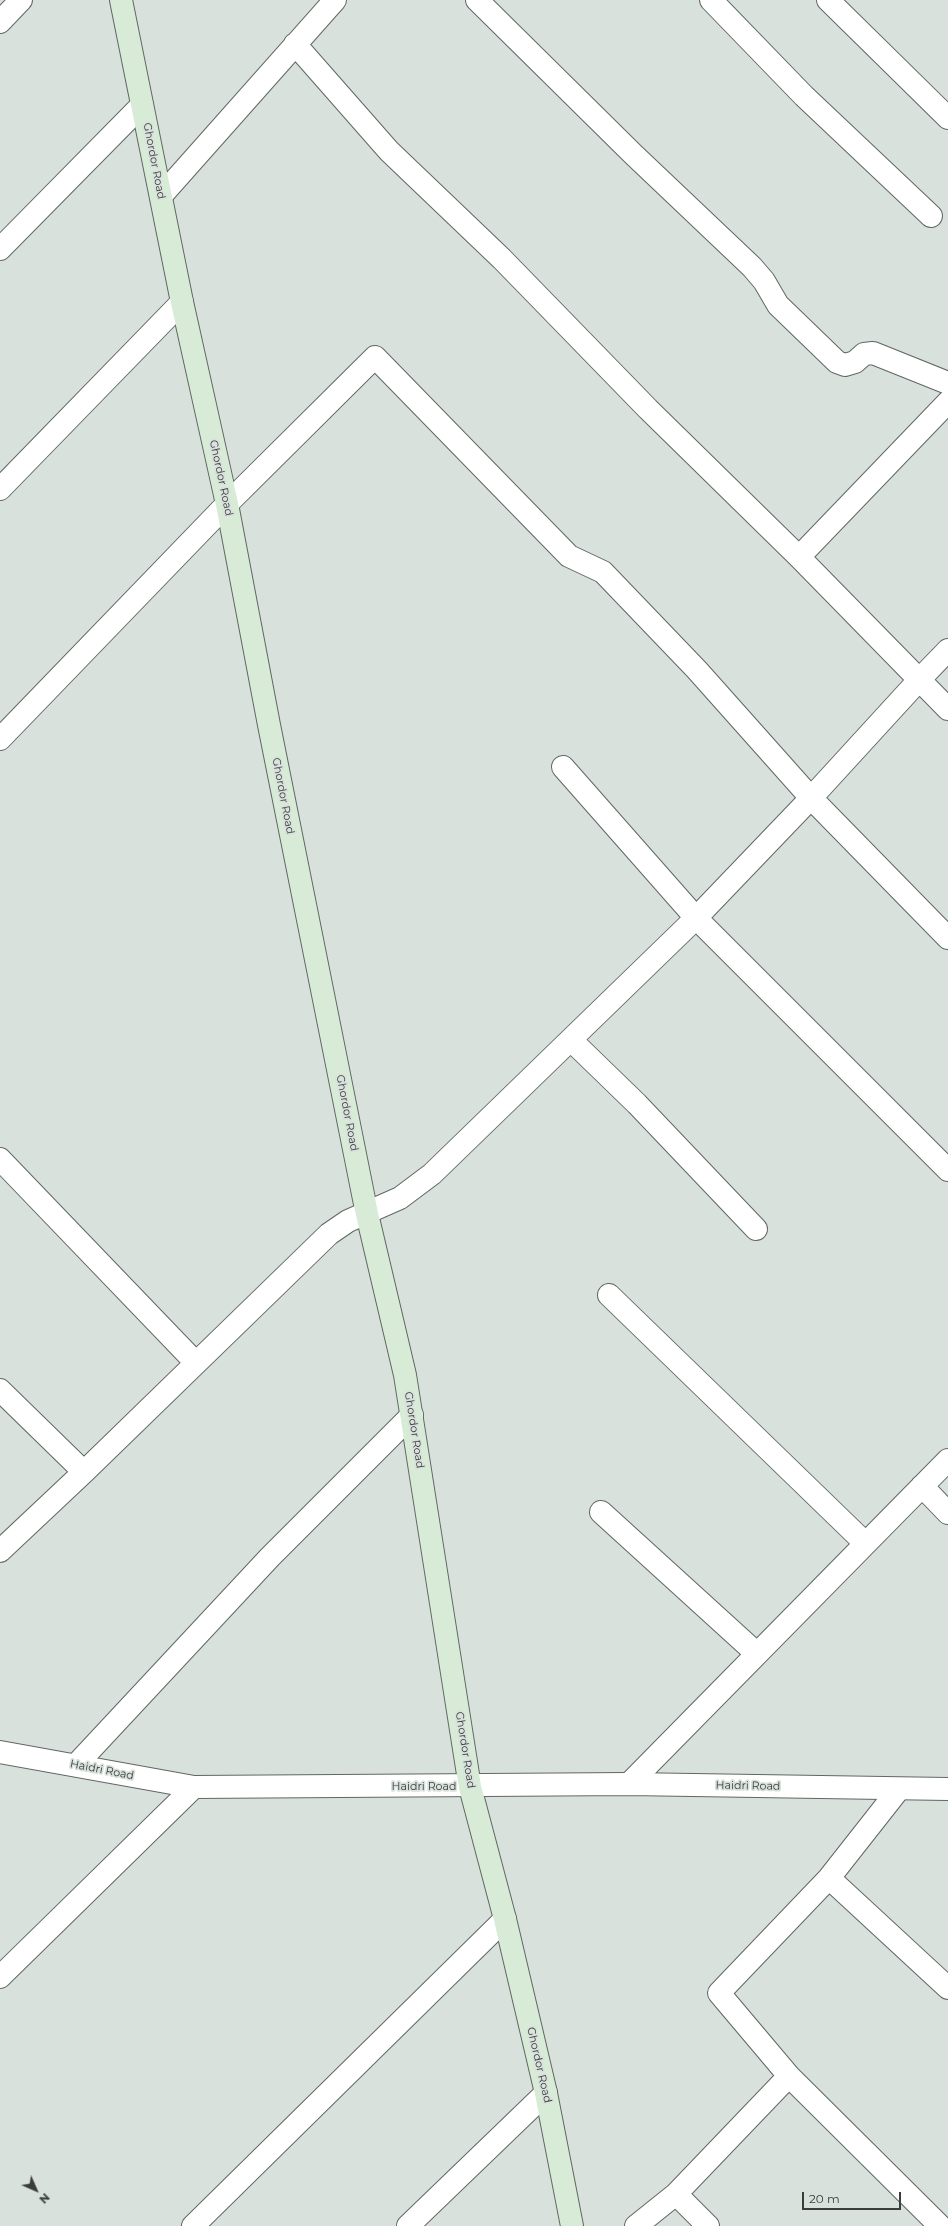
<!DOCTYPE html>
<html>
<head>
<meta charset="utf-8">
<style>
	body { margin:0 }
	#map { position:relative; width:948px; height:2226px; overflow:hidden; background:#d9e1dd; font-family:Montserrat,sans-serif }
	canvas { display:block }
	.north { position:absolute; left:16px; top:2170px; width:40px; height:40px; -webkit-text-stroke:3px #d9e1dd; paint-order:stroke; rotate:135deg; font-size:11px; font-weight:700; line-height:16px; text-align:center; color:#3a3d3b }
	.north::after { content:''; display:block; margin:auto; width:14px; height:18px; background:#3a3d3b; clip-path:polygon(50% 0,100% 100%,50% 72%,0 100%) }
	.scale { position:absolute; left:802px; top:2192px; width:99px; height:18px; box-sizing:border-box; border:2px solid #3a3d3b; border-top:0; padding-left:5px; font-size:12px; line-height:14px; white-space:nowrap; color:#3a3d3b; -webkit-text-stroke:3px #d9e1dd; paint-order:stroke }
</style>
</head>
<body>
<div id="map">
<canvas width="948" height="2226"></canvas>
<div class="north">N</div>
<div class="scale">20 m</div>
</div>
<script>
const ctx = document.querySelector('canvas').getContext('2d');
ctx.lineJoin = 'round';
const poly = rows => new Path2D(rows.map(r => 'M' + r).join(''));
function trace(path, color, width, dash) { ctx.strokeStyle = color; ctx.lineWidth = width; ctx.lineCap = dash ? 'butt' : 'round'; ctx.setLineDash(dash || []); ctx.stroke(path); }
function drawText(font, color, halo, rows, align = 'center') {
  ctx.font = font + ' Montserrat,sans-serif'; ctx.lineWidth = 3.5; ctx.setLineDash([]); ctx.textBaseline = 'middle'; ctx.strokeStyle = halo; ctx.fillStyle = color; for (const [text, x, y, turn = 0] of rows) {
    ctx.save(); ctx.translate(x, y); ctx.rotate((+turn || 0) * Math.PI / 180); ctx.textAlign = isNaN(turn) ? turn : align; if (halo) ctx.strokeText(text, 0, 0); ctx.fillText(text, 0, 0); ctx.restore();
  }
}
const minor = poly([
	[477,0,634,155,752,267,764,281,778,305,837,362,845,365,855,362,864,354,873,353,948,383],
	[711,0,804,96,931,216],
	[828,0,948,118],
	[0,22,21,0],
	[295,44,389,151,502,259,648,409,799,557,948,709],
	[161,196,335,0],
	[0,249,142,105],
	[0,489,182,302],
	[799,557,948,402],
	[0,739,227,504,375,357,569,556,603,572,697,670,811,798,948,938],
	[563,767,696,918,948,1170],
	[571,1040,637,1104,756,1229],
	[0,1159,196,1363],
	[609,1295,865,1543],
	[0,1390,84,1472],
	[922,1486,948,1513],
	[601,1512,756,1653],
	[0,1551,84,1472,329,1234,348,1221,400,1198,432,1174,696,918,811,798,919,680,948,650],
	[76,1765,270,1557,412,1415],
	[629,1784,948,1460],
	[899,1789,829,1878,719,1993,789,2076,940,2226],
	[829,1878,948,1988],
	[0,1977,194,1787],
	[676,2194,708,2226],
	[193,2226,505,1919],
	[408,2226,546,2093],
	[636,2226,676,2194,789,2076]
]);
const tertiary = poly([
	[0,1752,194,1787,629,1784,948,1789]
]);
const secondary = poly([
	[121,0,182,302,227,504,269,725,367,1214,405,1375,470,1787,505,1919,546,2093,572,2226]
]);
const streetNames = [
	["Ghordor Road",154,161,79],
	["Ghordor Road",221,478,78],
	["Ghordor Road",283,796,79],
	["Ghordor Road",347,1113,79],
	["Ghordor Road",414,1430,81],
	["Ghordor Road",465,1750,81],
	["Haidri Road",102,1770,11],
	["Haidri Road",748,1786,1],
	["Haidri Road",424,1787],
	["Ghordor Road",539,2065,77]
];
trace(minor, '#606764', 24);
trace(tertiary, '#606764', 24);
trace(secondary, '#606764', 24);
trace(minor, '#fff', 22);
trace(tertiary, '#fff', 22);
trace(secondary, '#d7ebd6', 22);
drawText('11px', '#3a3d3b', '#d9e1dd', streetNames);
</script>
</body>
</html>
